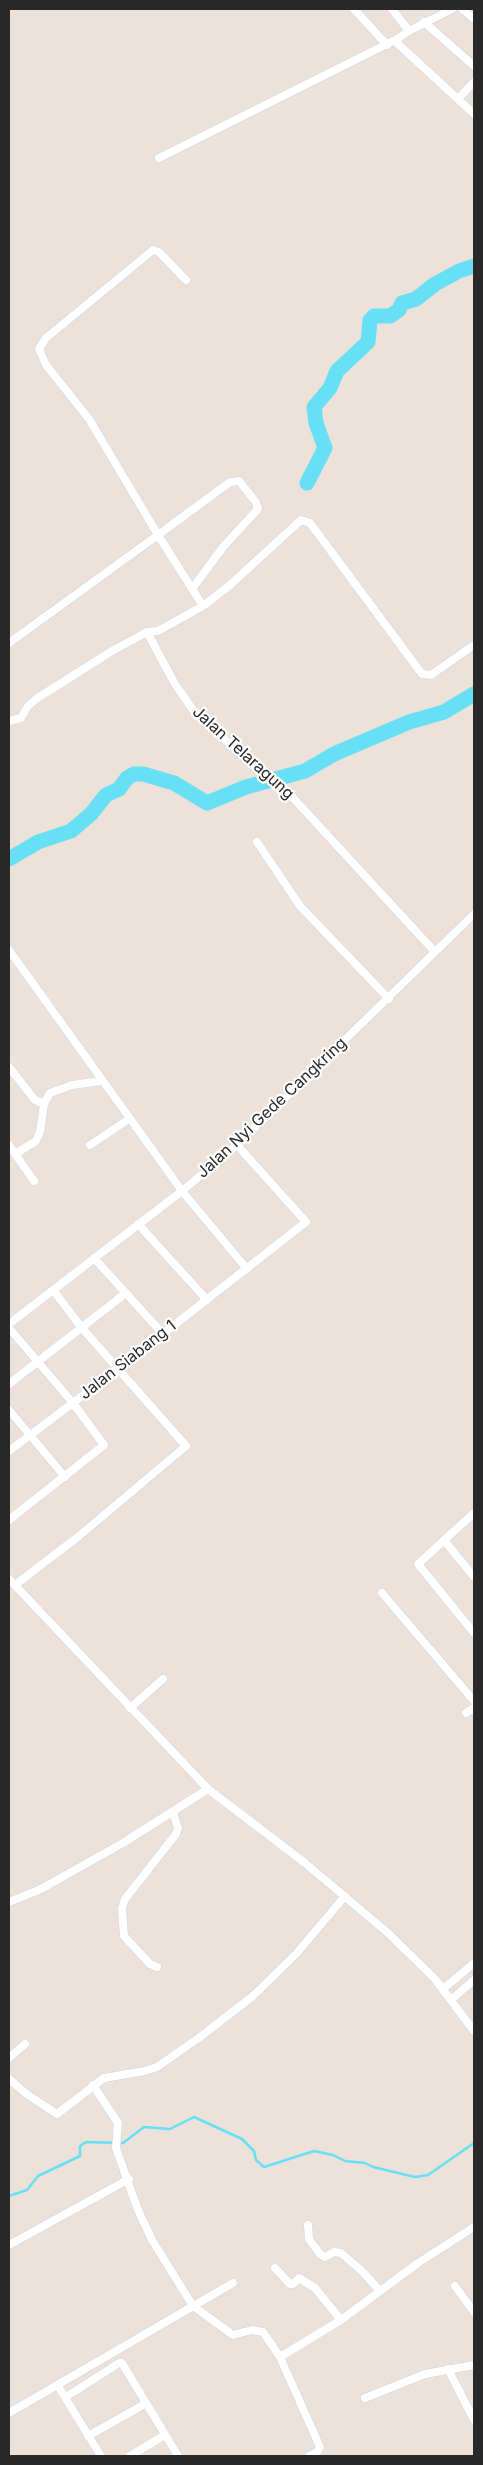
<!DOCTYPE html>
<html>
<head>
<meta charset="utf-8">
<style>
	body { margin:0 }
	#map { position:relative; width:483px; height:2465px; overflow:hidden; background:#ece2da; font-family:Inter,sans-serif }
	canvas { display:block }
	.frame { position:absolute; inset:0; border:10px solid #292929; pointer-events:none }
</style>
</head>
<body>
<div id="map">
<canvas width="483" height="2465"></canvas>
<div class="frame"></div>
</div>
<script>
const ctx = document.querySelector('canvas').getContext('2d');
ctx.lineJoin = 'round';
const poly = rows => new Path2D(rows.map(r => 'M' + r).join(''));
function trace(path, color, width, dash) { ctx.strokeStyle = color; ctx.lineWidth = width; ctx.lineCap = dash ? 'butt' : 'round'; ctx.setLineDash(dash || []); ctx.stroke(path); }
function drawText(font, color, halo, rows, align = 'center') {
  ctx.font = font + ' Inter,sans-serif'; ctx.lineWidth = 4.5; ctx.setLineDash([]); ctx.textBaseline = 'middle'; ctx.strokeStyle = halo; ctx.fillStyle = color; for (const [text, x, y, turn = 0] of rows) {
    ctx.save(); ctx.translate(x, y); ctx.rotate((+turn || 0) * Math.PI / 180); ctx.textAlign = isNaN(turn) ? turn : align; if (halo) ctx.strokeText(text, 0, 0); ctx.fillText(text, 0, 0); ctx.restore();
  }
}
const stream = poly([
	[9,2196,27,2190,38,2176,80,2156,80,2146,86,2142,123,2143,144,2127,170,2129,194,2117,242,2139,254,2151,256,2160,264,2167,314,2151,333,2155,345,2161,365,2163,373,2167,415,2177,428,2175,474,2143]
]);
const river = poly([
	[307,483,325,448,316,423,314,407,330,388,337,371,368,342,370,320,374,316,390,316,399,310,402,303,416,299,435,284,459,271,474,266],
	[9,859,38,842,71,831,91,814,106,795,119,789,127,778,134,774,143,774,174,783,207,803,246,787,305,771,334,754,409,722,444,712,474,694]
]);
const street = poly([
	[354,9,387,45],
	[392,9,409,31],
	[452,9,409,31,397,39,397,43,474,114],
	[462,9,474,19],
	[424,22,474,66],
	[458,99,474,82],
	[159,158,397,39],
	[192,589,223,547,258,509,256,502,239,481,230,482,158,535,203,606],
	[147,632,175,684,193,710,260,772,284,788,435,952],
	[9,643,158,535,89,419,46,365,39,349,46,338,153,250,159,252,186,280],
	[9,721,21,718,28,706,36,699,112,651,147,632,158,631,203,606,230,585,301,520,310,523,422,674,431,675,474,645],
	[257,842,300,906,389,999],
	[9,950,182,1191,247,1269],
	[9,1067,35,1100,44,1104],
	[9,1145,15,1154,36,1141,40,1132,44,1104,50,1093,72,1085,101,1081],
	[90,1145,129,1119],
	[15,1154,34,1181],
	[138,1224,207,1300],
	[94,1258,163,1334],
	[9,1324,182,1191,237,1145,474,914],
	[9,1328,73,1403,104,1445,9,1520],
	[9,1384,126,1293],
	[9,1410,65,1477],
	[9,1451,118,1369,306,1222,237,1145],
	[474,1513,418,1564,474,1633],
	[444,1540,474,1577],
	[9,1579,208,1789,305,1863,388,1933,435,1979,474,2031],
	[15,1585,79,1536,186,1446,82,1328,53,1290],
	[382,1593,474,1701],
	[130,1708,163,1679],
	[466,1713,474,1708],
	[9,1902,41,1889,123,1843,208,1789],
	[157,1967,150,1964,124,1936,122,1908,125,1899,176,1834,178,1828,173,1813],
	[443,1989,474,1963],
	[452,1999,474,1980],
	[9,2058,25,2044],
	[9,2079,28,2095,57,2114,104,2078,145,2071,157,2067,200,2037,253,1996,296,1954,345,1896],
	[93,2085,118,2123,116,2148,138,2210,152,2240,193,2306,233,2335,252,2330,263,2332,280,2357,341,2320,418,2263,474,2227],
	[308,2225,309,2239,320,2254,325,2257,334,2252,341,2253,363,2272,380,2291],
	[9,2245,129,2179],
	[275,2268,290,2284,293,2284,299,2278,315,2288,341,2320],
	[455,2286,474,2312],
	[280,2357,320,2447,317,2452,309,2456],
	[448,2369,474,2420],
	[58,2386,101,2456],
	[66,2397,119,2363,122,2363,178,2456],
	[365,2398,425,2374,474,2365],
	[9,2413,233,2283],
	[88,2436,145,2404],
	[130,2456,165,2435]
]);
const streetNames = [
	["Jalan Telaragung",243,753,42],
	["Jalan Nyi Gede Cangkring",272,1108,-43],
	["Jalan Siabang 1",128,1360,-38]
];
trace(stream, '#67dff4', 2.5);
trace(river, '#67dff4', 15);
trace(street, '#cfd5e3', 9);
trace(street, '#fff', 8);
drawText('16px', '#292929', '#fff', streetNames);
</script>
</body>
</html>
